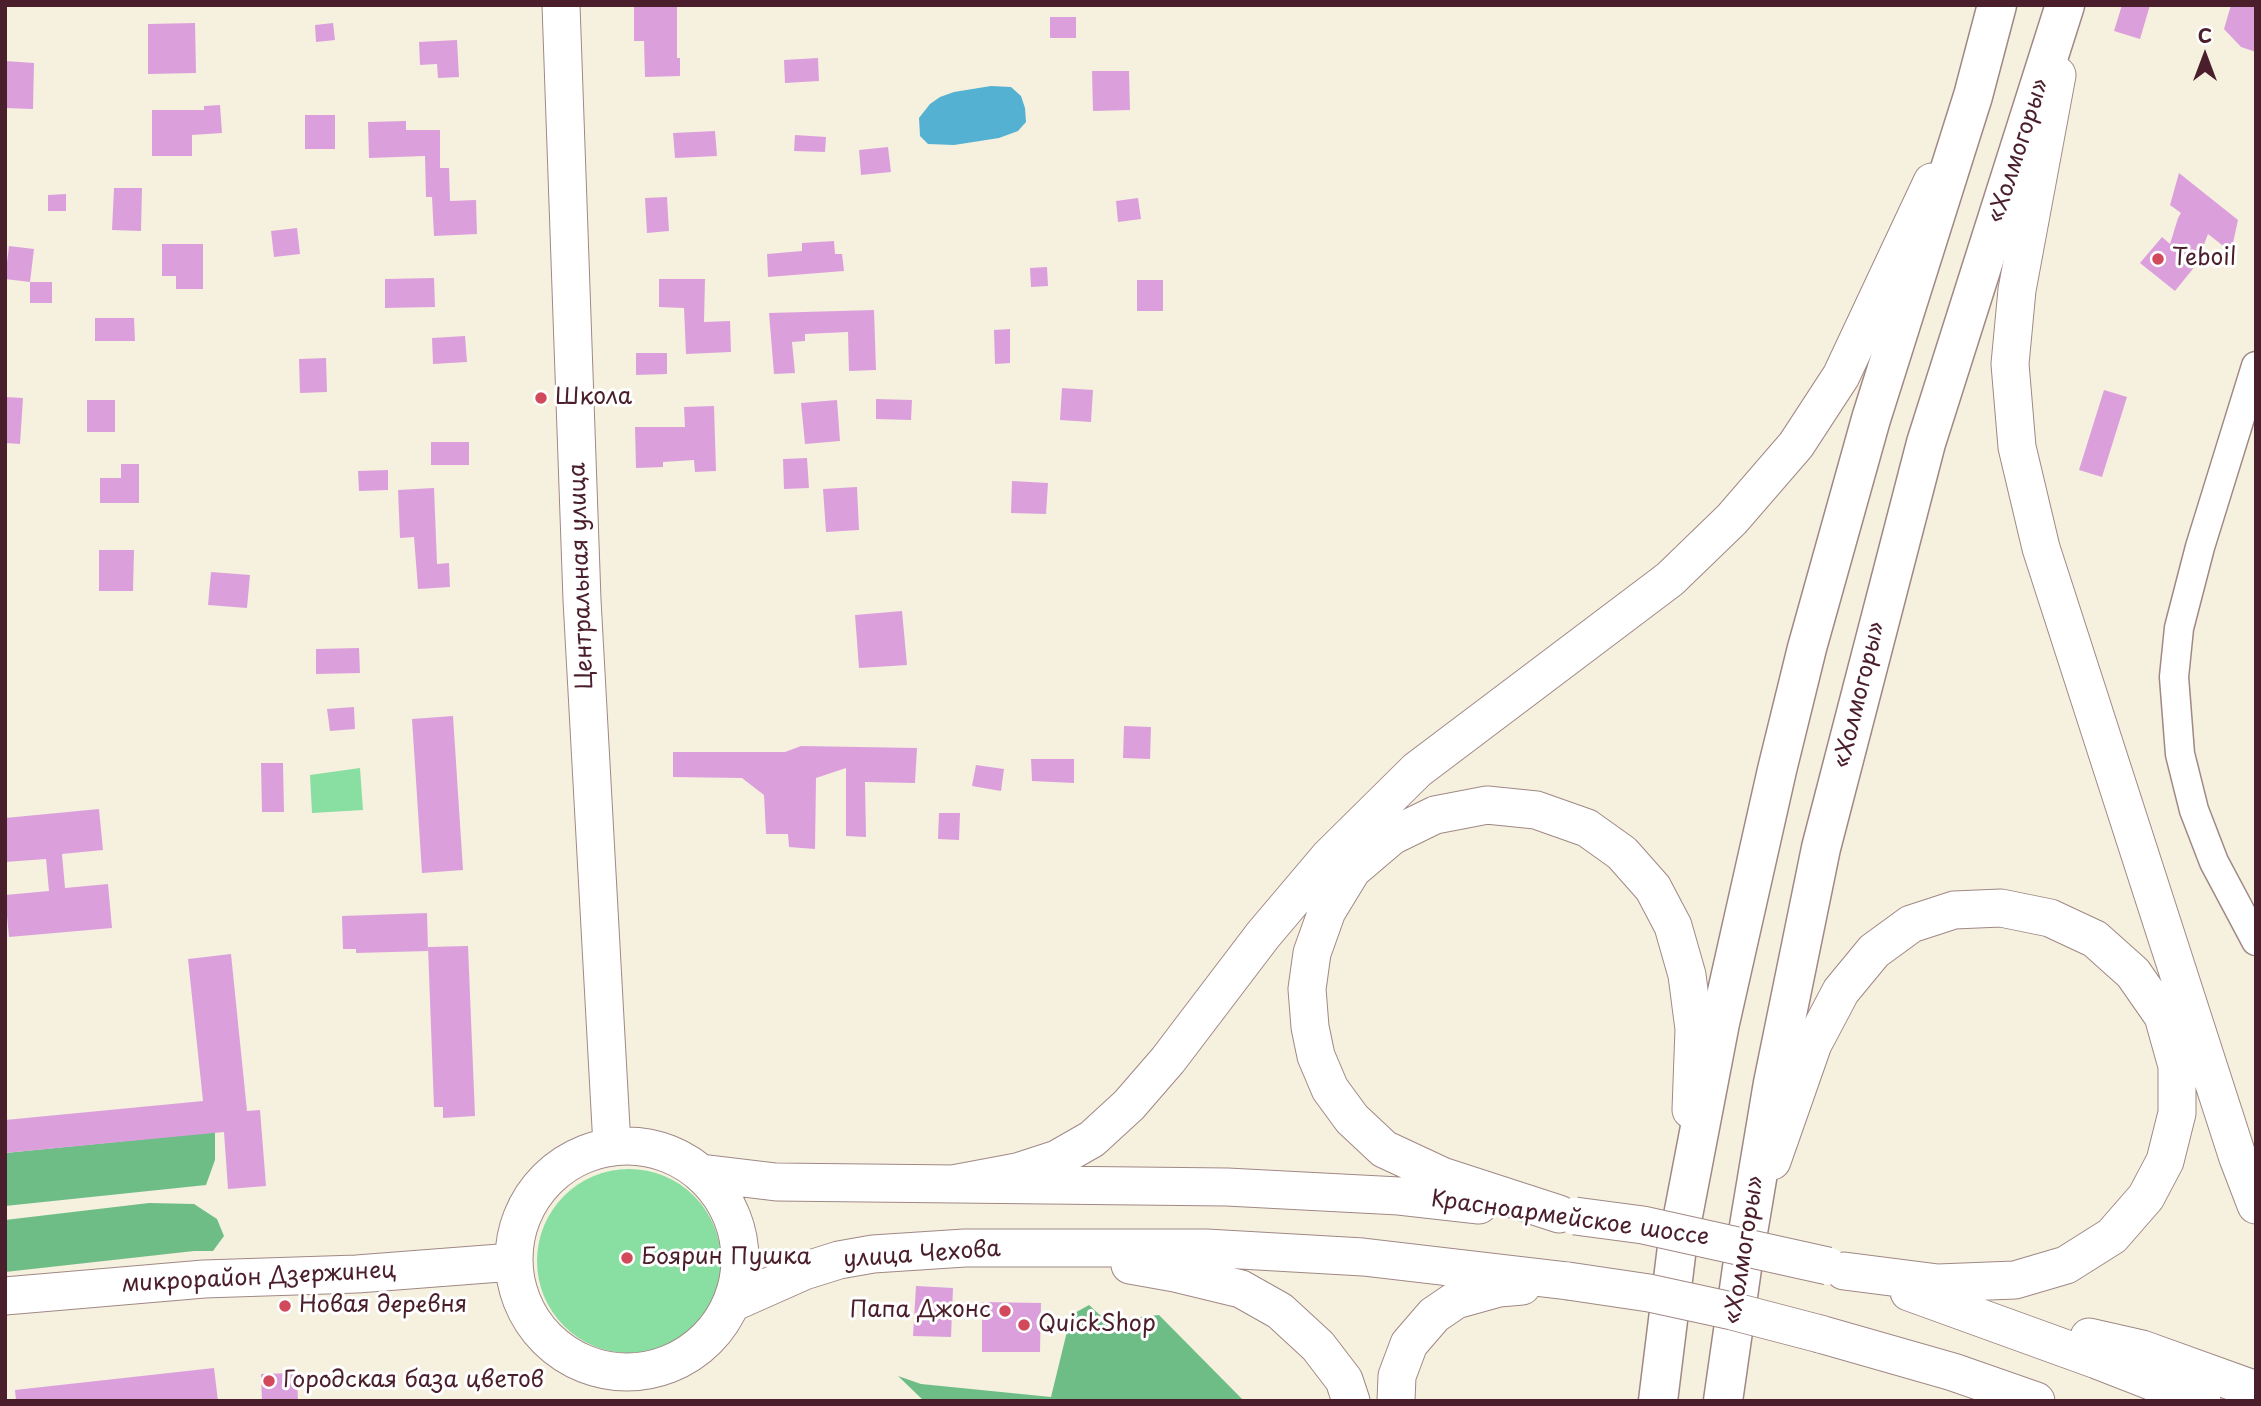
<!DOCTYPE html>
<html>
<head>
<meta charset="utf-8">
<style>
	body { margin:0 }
	#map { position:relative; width:2261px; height:1406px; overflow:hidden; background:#f6f0df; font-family:"Playpen Sans",sans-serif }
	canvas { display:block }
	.frame { position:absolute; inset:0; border:7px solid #4a1f2b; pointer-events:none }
	.north { position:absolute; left:2170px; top:21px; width:70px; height:70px; -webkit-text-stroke:5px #fff; paint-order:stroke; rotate:0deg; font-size:19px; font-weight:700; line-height:28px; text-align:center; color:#4a1f2b }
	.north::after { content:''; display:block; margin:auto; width:24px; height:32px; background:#4a1f2b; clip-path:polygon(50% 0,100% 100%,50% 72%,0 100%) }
</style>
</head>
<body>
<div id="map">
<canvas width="2261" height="1406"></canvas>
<div class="frame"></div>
<div class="north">С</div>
</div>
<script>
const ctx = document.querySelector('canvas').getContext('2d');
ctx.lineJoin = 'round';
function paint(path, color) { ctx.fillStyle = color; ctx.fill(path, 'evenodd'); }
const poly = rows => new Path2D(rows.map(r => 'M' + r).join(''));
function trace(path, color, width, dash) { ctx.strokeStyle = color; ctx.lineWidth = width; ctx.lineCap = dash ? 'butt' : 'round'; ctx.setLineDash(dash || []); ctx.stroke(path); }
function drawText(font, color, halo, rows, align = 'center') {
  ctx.font = font + ' "Playpen Sans",sans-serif'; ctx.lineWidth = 6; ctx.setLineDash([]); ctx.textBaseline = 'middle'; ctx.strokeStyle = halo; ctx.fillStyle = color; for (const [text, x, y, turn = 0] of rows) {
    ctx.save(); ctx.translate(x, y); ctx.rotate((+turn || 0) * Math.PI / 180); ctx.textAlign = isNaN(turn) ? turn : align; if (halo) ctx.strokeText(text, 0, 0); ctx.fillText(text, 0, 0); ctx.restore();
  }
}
const green = poly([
	[360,768,363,810,312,813,310,775],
	'537 1261a92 92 0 1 1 184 0a92 92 0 1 1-184 0Z'
]);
const forest = poly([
	[215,1132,215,1160,206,1185,5,1206,5,1153],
	[149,1203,194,1204,217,1219,224,1236,213,1251,194,1251,5,1272,5,1220],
	[1089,1305,1100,1315,1122,1319,1159,1315,1244,1401,924,1401,898,1376,921,1384,1051,1397,1071,1315]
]);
const water = poly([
	[991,86,1011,87,1021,96,1025,108,1026,122,1018,131,999,138,954,145,928,144,920,136,919,118,930,104,940,97,954,92]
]);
const building = poly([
	[634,5,677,5,677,58,680,58,680,76,645,77,644,41,634,41],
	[2122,5,2150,5,2140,39,2114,31],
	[2231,5,2256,5,2256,52,2241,47,2224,29],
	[1050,17,1076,17,1076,38,1050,38],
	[195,23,196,73,148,74,148,24],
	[333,23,335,40,316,42,315,25],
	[457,40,459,77,438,78,437,64,420,65,419,42],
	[818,58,819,81,785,83,784,60],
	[5,61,34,63,33,109,5,108],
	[1092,71,1129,71,1130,110,1093,111],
	[220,105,222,133,192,135,192,156,152,156,152,110,204,110,204,106],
	[305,115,335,115,335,149,305,149],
	[406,121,406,130,440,130,440,168,449,168,450,201,476,200,477,234,434,236,432,197,426,197,425,156,369,158,368,122],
	[715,131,717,156,675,158,673,133],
	[795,135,826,137,825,152,794,151],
	[888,147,891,172,861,175,859,150],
	[2179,173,2238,220,2231,252,2208,234,2196,265,2175,291,2140,263,2162,237,2170,244,2178,218,2181,213,2170,205],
	[114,188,142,188,141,231,112,230],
	[66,194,66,211,48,211,48,195],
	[667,197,669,231,647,233,645,198],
	[1138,198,1141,219,1118,222,1116,201],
	[297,228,300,254,274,257,271,231],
	[834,241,835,254,842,254,844,271,768,277,767,254,802,251,802,243],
	[162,244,203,244,203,289,176,289,176,276,162,276],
	[9,246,34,249,30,282,5,279],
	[1047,267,1048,286,1031,287,1030,268],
	[434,278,435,307,385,308,385,279],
	[659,279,705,279,704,322,730,321,731,352,686,354,684,308,659,307],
	[1137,280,1163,280,1163,311,1137,311],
	[30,282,52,282,52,303,30,303],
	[874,310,876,370,849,371,848,332,805,334,805,341,792,342,795,373,774,374,769,313],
	[95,318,134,318,135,341,95,341],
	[1010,329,1010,363,995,364,994,330],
	[465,336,467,362,433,364,432,338],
	[636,353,667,353,667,374,636,375],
	[326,358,327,392,300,393,299,359],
	[1062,388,1093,390,1091,422,1060,420],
	[2104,390,2127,397,2102,477,2079,470],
	[5,397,23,398,20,444,5,443],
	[876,399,912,400,911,420,876,419],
	[87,400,115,400,115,432,87,432],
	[837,400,840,441,805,444,801,403],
	[714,406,716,471,695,472,694,460,663,462,663,467,636,468,635,427,685,427,684,407],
	[431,442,469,442,469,465,431,465],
	[807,458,809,488,784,489,783,459],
	[121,464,139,464,139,503,100,503,100,478,121,478],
	[388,470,388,490,359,491,358,471],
	[1012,481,1048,483,1046,514,1011,513],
	[857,487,859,530,826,532,823,489],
	[434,488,437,564,449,563,450,587,418,589,414,537,400,538,398,490],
	[99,550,134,550,133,591,99,591],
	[211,572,250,575,247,608,208,605],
	[902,611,907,665,859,668,855,615],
	[359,648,360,673,316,674,316,649],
	[354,707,355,729,330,731,327,709],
	[453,716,463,870,422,873,412,719],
	[1124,726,1151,727,1150,759,1123,758],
	[801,746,917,748,915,783,865,782,866,837,846,836,846,768,816,778,815,849,789,847,788,834,766,834,764,795,742,778,673,777,673,752,785,752],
	[1031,759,1074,759,1074,783,1032,781],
	[261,763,283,763,284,812,262,812],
	[976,765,1004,769,1001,791,972,786],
	[99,809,103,850,62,854,65,888,108,884,112,928,9,937,5,895,49,891,46,859,5,862,5,818],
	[939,813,960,813,959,840,938,839],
	[427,913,428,951,356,953,356,949,343,949,342,916],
	[468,946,475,1116,443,1118,443,1107,434,1107,428,947],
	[231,954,247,1111,260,1110,266,1186,228,1189,224,1132,5,1153,5,1120,203,1101,188,959],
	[916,1286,953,1288,951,1337,913,1336],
	[982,1302,1041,1303,1040,1352,982,1352],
	[214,1368,218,1401,16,1401,15,1390],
	[297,1373,298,1401,262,1401,261,1374]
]);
const minor = poly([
	[2256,366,2200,547,2179,628,2174,677,2180,754,2194,810,2214,862,2256,941]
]);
const major = poly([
	[561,5,582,600,612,1146],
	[2057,75,2017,290,2010,364,2017,447,2041,548,2238,1158,2256,1205],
	'514 1259a113 113 0 1 1 226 0a113 113 0 1 1-226 0Z',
	[1772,1161,1813,1044,1841,991,1874,951,1911,924,1954,910,2001,908,2050,918,2095,939,2133,973,2163,1016,2177,1066,2177,1113,2165,1161,2146,1197,2112,1236,2066,1265,2015,1280,1938,1283,1844,1271],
	[701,1173,776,1182,1227,1187,1399,1196,1479,1205],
	[953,1184,1017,1172,1057,1159,1092,1139,1129,1105,1168,1060,1263,935,1329,857,1417,770,1670,579,1732,519,1796,445,1841,376,1932,182],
	[1559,1214,1442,1176,1384,1149,1352,1119,1330,1089,1316,1056,1310,1027,1307,989,1312,953,1327,911,1352,870,1392,836,1435,815,1487,805,1536,810,1587,828,1622,853,1653,888,1673,926,1687,975,1694,1029,1691,1110],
	[1130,1265,1175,1273,1241,1289,1280,1311,1318,1346,1344,1380,1351,1401],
	[1909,1292,2097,1360,2202,1401],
	[5,1296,204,1279,357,1274,513,1262],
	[732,1303,804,1271,839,1260,873,1254,965,1248,1206,1248,1363,1257,1568,1281],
	[1820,1334,1953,1372,2036,1401],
	[2089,1337,2142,1349,2256,1390],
	[1396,1401,1397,1376,1409,1344,1434,1315,1456,1300,1499,1288,1522,1286]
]);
const highway = poly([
	[1658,1401,1677,1247,1720,1023,1777,770,1807,648,1871,419,1973,96,1997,5],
	[1723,1401,1742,1268,1773,1083,1821,848,1926,443,2065,5]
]);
const majorBridge = poly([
	[1575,1216,1643,1225,1828,1266],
	[1568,1281,1649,1293,1732,1311,1820,1334]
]);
const markers = [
	[2158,259,7,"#d1495b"],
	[541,398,7,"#d1495b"],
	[627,1258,7,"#d1495b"],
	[285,1306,7,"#d1495b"],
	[1005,1311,7,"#d1495b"],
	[1024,1325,7,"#d1495b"],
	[269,1381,7,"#d1495b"]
];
const streetNames = [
	["«Холмогоры»",2019,151,-72],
	["Центральная улица",582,576,-92],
	["«Холмогоры»",1860,695,-76],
	["Красноармейское шоссе",1570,1219,8],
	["«Холмогоры»",1745,1250,-81],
	["улица Чехова",922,1255,-4],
	["микрорайон Дзержинец",259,1278,-3]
];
const poiNames = [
	["Teboil",2172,259],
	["Школа",555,398],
	["Боярин Пушка",641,1258],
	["Новая деревня",299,1306],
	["Папа Джонс",991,1311,"right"],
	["QuickShop",1038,1325],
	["Городская база цветов",283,1381]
];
paint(green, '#89dea1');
paint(forest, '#6ebd87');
paint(water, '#54b1d2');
paint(building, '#dba0dc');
trace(minor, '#a08885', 31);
trace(major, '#a08885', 39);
trace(highway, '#a08885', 41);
trace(minor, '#fff', 28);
trace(major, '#fff', 37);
trace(highway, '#fff', 38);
trace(majorBridge, '#a08885', 39, []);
trace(majorBridge, '#fff', 37);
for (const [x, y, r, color] of markers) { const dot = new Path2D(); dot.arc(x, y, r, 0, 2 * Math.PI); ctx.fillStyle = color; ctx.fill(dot); trace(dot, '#fff', 2.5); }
drawText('23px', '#4a1f2b', '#fff', streetNames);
drawText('23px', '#4a1f2b', '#fff', poiNames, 'left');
</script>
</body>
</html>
